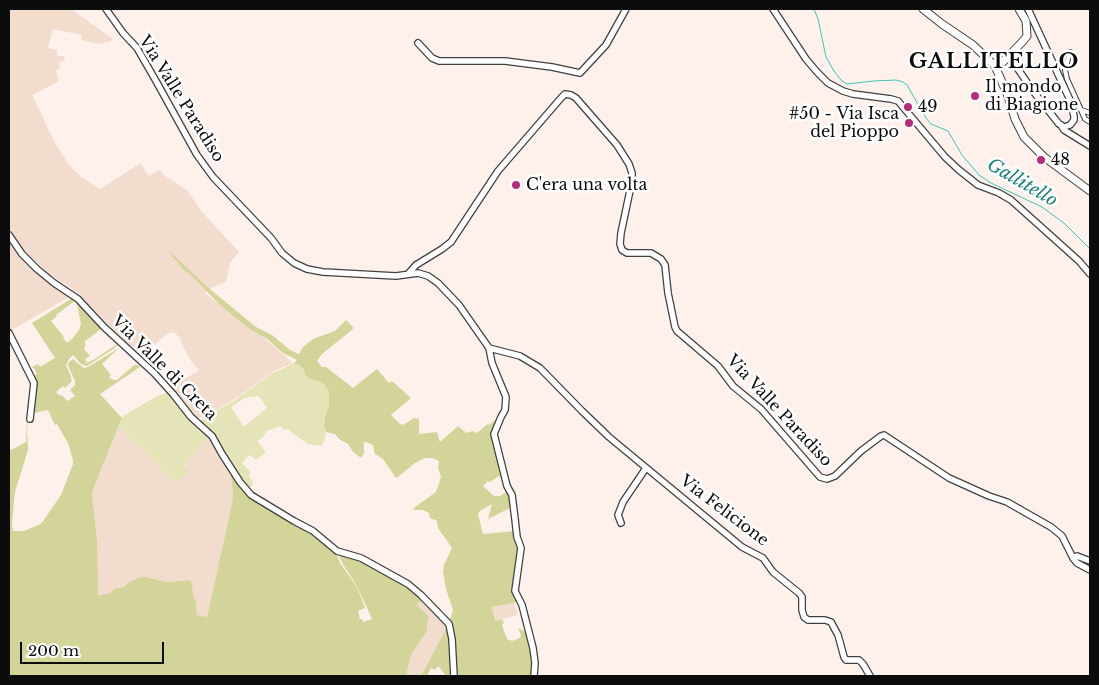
<!DOCTYPE html>
<html>
<head>
<meta charset="utf-8">
<style>
	body { margin:0 }
	#map { position:relative; width:1099px; height:685px; overflow:hidden; background:#fef1eb; font-family:"Libre Baskerville",serif }
	canvas { display:block }
	.frame { position:absolute; inset:0; border:10px solid #0c0c0c; pointer-events:none }
	.scale { position:absolute; left:20px; top:642px; width:144px; height:22px; box-sizing:border-box; border:2px solid #0c0c0c; border-top:0; padding-left:6px; font-size:15px; line-height:18px; white-space:nowrap; color:#0c0c0c; -webkit-text-stroke:4px #fff; paint-order:stroke }
</style>
</head>
<body>
<div id="map">
<canvas width="1099" height="685"></canvas>
<div class="frame"></div>
<div class="scale">200 m</div>
</div>
<script>
const ctx = document.querySelector('canvas').getContext('2d');
ctx.lineJoin = 'round';
function paint(path, color) { ctx.fillStyle = color; ctx.fill(path, 'evenodd'); }
const poly = rows => new Path2D(rows.map(r => 'M' + r).join(''));
function trace(path, color, width, dash) { ctx.strokeStyle = color; ctx.lineWidth = width; ctx.lineCap = dash ? 'butt' : 'round'; ctx.setLineDash(dash || []); ctx.stroke(path); }
function drawText(font, color, halo, rows, align = 'center') {
  ctx.font = font + ' "Libre Baskerville",serif'; ctx.lineWidth = 5; ctx.setLineDash([]); ctx.textBaseline = 'middle'; ctx.strokeStyle = halo; ctx.fillStyle = color; for (const [text, x, y, turn = 0] of rows) {
    ctx.save(); ctx.translate(x, y); ctx.rotate((+turn || 0) * Math.PI / 180); ctx.textAlign = isNaN(turn) ? turn : align; if (halo) ctx.strokeText(text, 0, 0); ctx.fillText(text, 0, 0); ctx.restore();
  }
}
const farmland = poly([
	[9,9,71,9,113,39,109,42,99,44,81,40,82,35,53,29,48,48,57,50,57,56,64,56,65,60,59,62,60,68,56,71,59,81,32,95,55,143,69,165,80,176,100,189,141,163,148,176,160,170,162,174,187,190,202,212,239,252,230,263,226,282,209,289,205,293,244,323,261,335,293,363,276,370,239,396,220,408,197,419,171,387,199,370,193,364,183,347,180,338,174,332,167,334,148,350,142,351,127,343,78,293,50,274,21,248,9,231],
	[9,239,19,253,71,296,10,331,9,328],
	[119,426,136,445,141,448,152,458,159,468,164,470,171,480,186,469,186,463,210,436,230,467,233,495,232,504,207,617,197,615,197,607,193,595,192,583,190,580,166,582,141,577,110,593,97,597,97,539,92,494,94,487],
	[422,602,435,614,438,616,447,627,421,676,406,676,411,655,427,631,427,622,423,610,417,606,418,603],
	[514,603,517,611,518,615,495,621,492,607]
]);
const green = poly([
	[294,363,300,366,312,380,318,381,324,384,329,392,329,408,325,416,324,426,326,432,323,444,321,446,308,444,291,432,289,429,284,430,280,426,267,431,262,438,257,441,265,451,265,453,256,460,249,455,243,462,243,464,250,471,249,477,253,481,252,486,250,487,247,487,235,471,213,435,197,422,232,402,273,373],
	[258,396,260,398,267,408,244,427,231,407,245,398],
	[167,390,210,436,186,463,185,466,188,472,186,475,177,482,174,482,171,480,164,471,159,468,152,458,141,448,136,445,119,426,123,416,159,395,165,394]
]);
const forest = poly([
	[168,250,205,285,256,327,272,335,290,350,299,354,303,347,313,339,335,331,346,320,353,327,353,329,322,354,317,361,322,367,326,367,353,388,377,369,389,383,392,381,411,398,391,415,400,424,403,425,414,418,419,419,419,434,437,432,440,442,458,426,466,433,473,431,477,433,485,426,488,424,489,425,498,418,495,431,507,484,499,476,490,482,488,481,483,486,494,496,500,496,506,492,508,487,510,508,488,519,492,504,480,511,478,514,483,534,515,531,519,546,517,572,518,601,514,603,492,607,495,621,502,619,504,623,502,625,507,639,512,641,520,638,521,635,518,628,529,634,533,658,532,676,457,676,456,648,454,634,448,620,451,617,453,610,446,589,443,572,444,565,452,548,438,528,437,521,430,518,429,513,423,510,413,510,415,507,436,492,441,477,438,468,439,461,432,458,425,458,415,463,399,476,396,478,383,459,375,454,373,445,366,442,364,442,364,453,361,458,353,452,348,444,339,439,335,434,326,432,324,426,325,416,329,407,329,392,324,384,318,381,312,380,306,376,304,370,300,366,294,363,297,360,283,353,266,338,251,330,221,306,193,277,183,269,172,256],
	[74,297,76,300,56,315,57,316,51,321,64,337,63,338,67,343,72,339,79,330,81,324,77,304,78,303,101,327,100,330,85,341,85,347,84,349,90,356,85,359,87,362,84,364,95,359,117,344,105,331,119,344,113,349,87,366,81,364,73,355,69,359,66,365,70,374,72,381,65,388,63,386,56,392,59,395,61,395,61,396,63,396,67,401,75,396,70,390,75,385,75,381,68,365,69,362,73,359,81,366,84,368,88,367,119,348,102,364,111,375,109,378,114,380,117,380,134,365,138,365,140,367,100,394,122,418,94,487,92,494,97,539,98,596,110,593,114,589,123,587,129,582,141,577,145,577,166,582,190,580,192,583,193,595,196,602,197,615,207,617,232,504,233,495,230,467,245,488,299,524,335,550,340,563,357,587,361,597,365,608,358,611,360,619,362,619,363,622,372,619,357,586,344,566,338,554,361,558,407,585,421,597,421,600,424,604,421,602,418,603,417,606,423,610,429,617,427,622,427,631,411,655,406,676,9,676,9,451,26,442,27,419,31,397,27,429,28,450,15,492,12,523,13,531,24,531,41,524,61,495,73,464,73,460,68,443,57,424,55,425,48,410,34,413,33,415,32,374,34,376,37,374,34,368,33,368,32,367,38,364,40,367,55,358,32,323],
	[447,627,450,627,455,676,446,676,438,666,435,670,431,668,427,676,421,676]
]);
const stream = poly([
	[814,9,818,19,826,57,834,71,842,81,847,84,874,81,896,80,903,82,907,85,926,118,931,124,948,131,962,155,979,175,991,183,1042,207,1065,224,1090,249]
]);
const pedestrian = poly([
	[1070,52,1065,70,1067,79,1081,110],
	[1090,113,1081,110,1085,119,1090,122]
]);
const minor = poly([
	[106,9,123,33,137,48,156,81,197,155,213,177,271,238,282,253,294,263,307,269,323,272,396,276,418,273,428,276,438,283,459,305,489,348,520,356,540,368,582,411,609,437,742,547,763,558,773,572,799,593,802,597,802,610,804,617,808,620,825,620,831,622,838,635,844,657,846,660,859,660,863,664,870,676],
	[773,9,806,59,817,72,828,83,843,91,853,94,891,99,898,101,945,157,959,170,978,185,999,193,1011,200,1079,261,1090,274],
	[418,43,432,58,439,61,505,61,552,67,580,73,606,45,626,9],
	[1009,56,1033,91,1059,124,1064,127,1070,125,1074,120,1074,116,1070,100,1028,9],
	[1061,125,1064,130,1090,146],
	[9,235,22,254,37,269,54,283,78,299,104,327,154,373,173,394,191,417,212,436,222,454,240,482,251,495,294,521,313,531,337,551,361,558,408,584,421,595,449,624,452,639,454,676],
	[408,274,416,265,442,249,451,242,498,171,561,98,565,94,571,95,576,98,617,145,629,164,632,173,632,181,621,233,620,244,622,250,627,253,651,253,661,259,665,265,668,293,675,327,677,331,718,366,733,386,761,409,820,477,827,479,835,476,861,451,881,436,884,435,949,478,989,496,1007,502,1051,527,1062,536,1073,558,1077,563,1090,570],
	[9,333,34,383,30,419],
	[489,348,492,363,506,397,505,410,501,417,494,434,507,486,512,495,515,519,517,537,521,548,515,591,522,605,533,648,535,663,534,676],
	[621,523,618,515,623,502,646,468],
	[1073,558,1077,556,1090,561]
]);
const tertiary = poly([
	[923,9,942,24,973,45,995,66,1008,96,1015,119,1024,137,1044,157,1090,191],
	[995,66,1003,62,1023,41,1027,36,1026,21,1019,9]
]);
const markers = [
	[975,96,5,"#b12f78"],
	[908,107,5,"#b12f78"],
	[909,123,5,"#b12f78"],
	[1041,160,5,"#b12f78"],
	[516,185,5,"#b12f78"]
];
const poiNames = [
	["Il mondo",985,87],
	["di Biagione",985,105],
	["49",918,107],
	["#50 - Via Isca",899,114,"right"],
	["del Pioppo",899,132,"right"],
	["48",1051,160],
	["C'era una volta",526,185]
];
const streetNames = [
	["Via Valle Paradiso",181,99,58],
	["Via Valle di Creta",164,368,45],
	["Via Valle Paradiso",779,411,47],
	["Via Felicione",724,511,37]
];
const waterNames = [
	["Gallitello",1022,183,30]
];
const districtNames = [
	["GALLITELLO",994,62]
];
paint(farmland, '#f1dcce');
paint(green, '#e5e3b8');
paint(forest, '#d3d499');
trace(stream, '#41c3b3', 1);
trace(pedestrian, '#3f3f3f', 6);
trace(minor, '#3f3f3f', 8);
trace(tertiary, '#3f3f3f', 9);
trace(pedestrian, '#fff', 4);
trace(minor, '#fff', 5.5);
trace(tertiary, '#fff', 7);
for (const [x, y, r, color] of markers) { const dot = new Path2D(); dot.arc(x, y, r, 0, 2 * Math.PI); ctx.fillStyle = color; ctx.fill(dot); trace(dot, '#fff', 2); }
drawText('16px', '#0c0c0c', '#fff', poiNames, 'left');
drawText('16px', '#0c0c0c', '#fff', streetNames);
drawText('italic 18px', '#1d8078', '#fff', waterNames);
ctx.letterSpacing = '1px';
drawText('bold 21px', '#0c0c0c', '#fff', districtNames);
ctx.letterSpacing = '0px';
</script>
</body>
</html>
